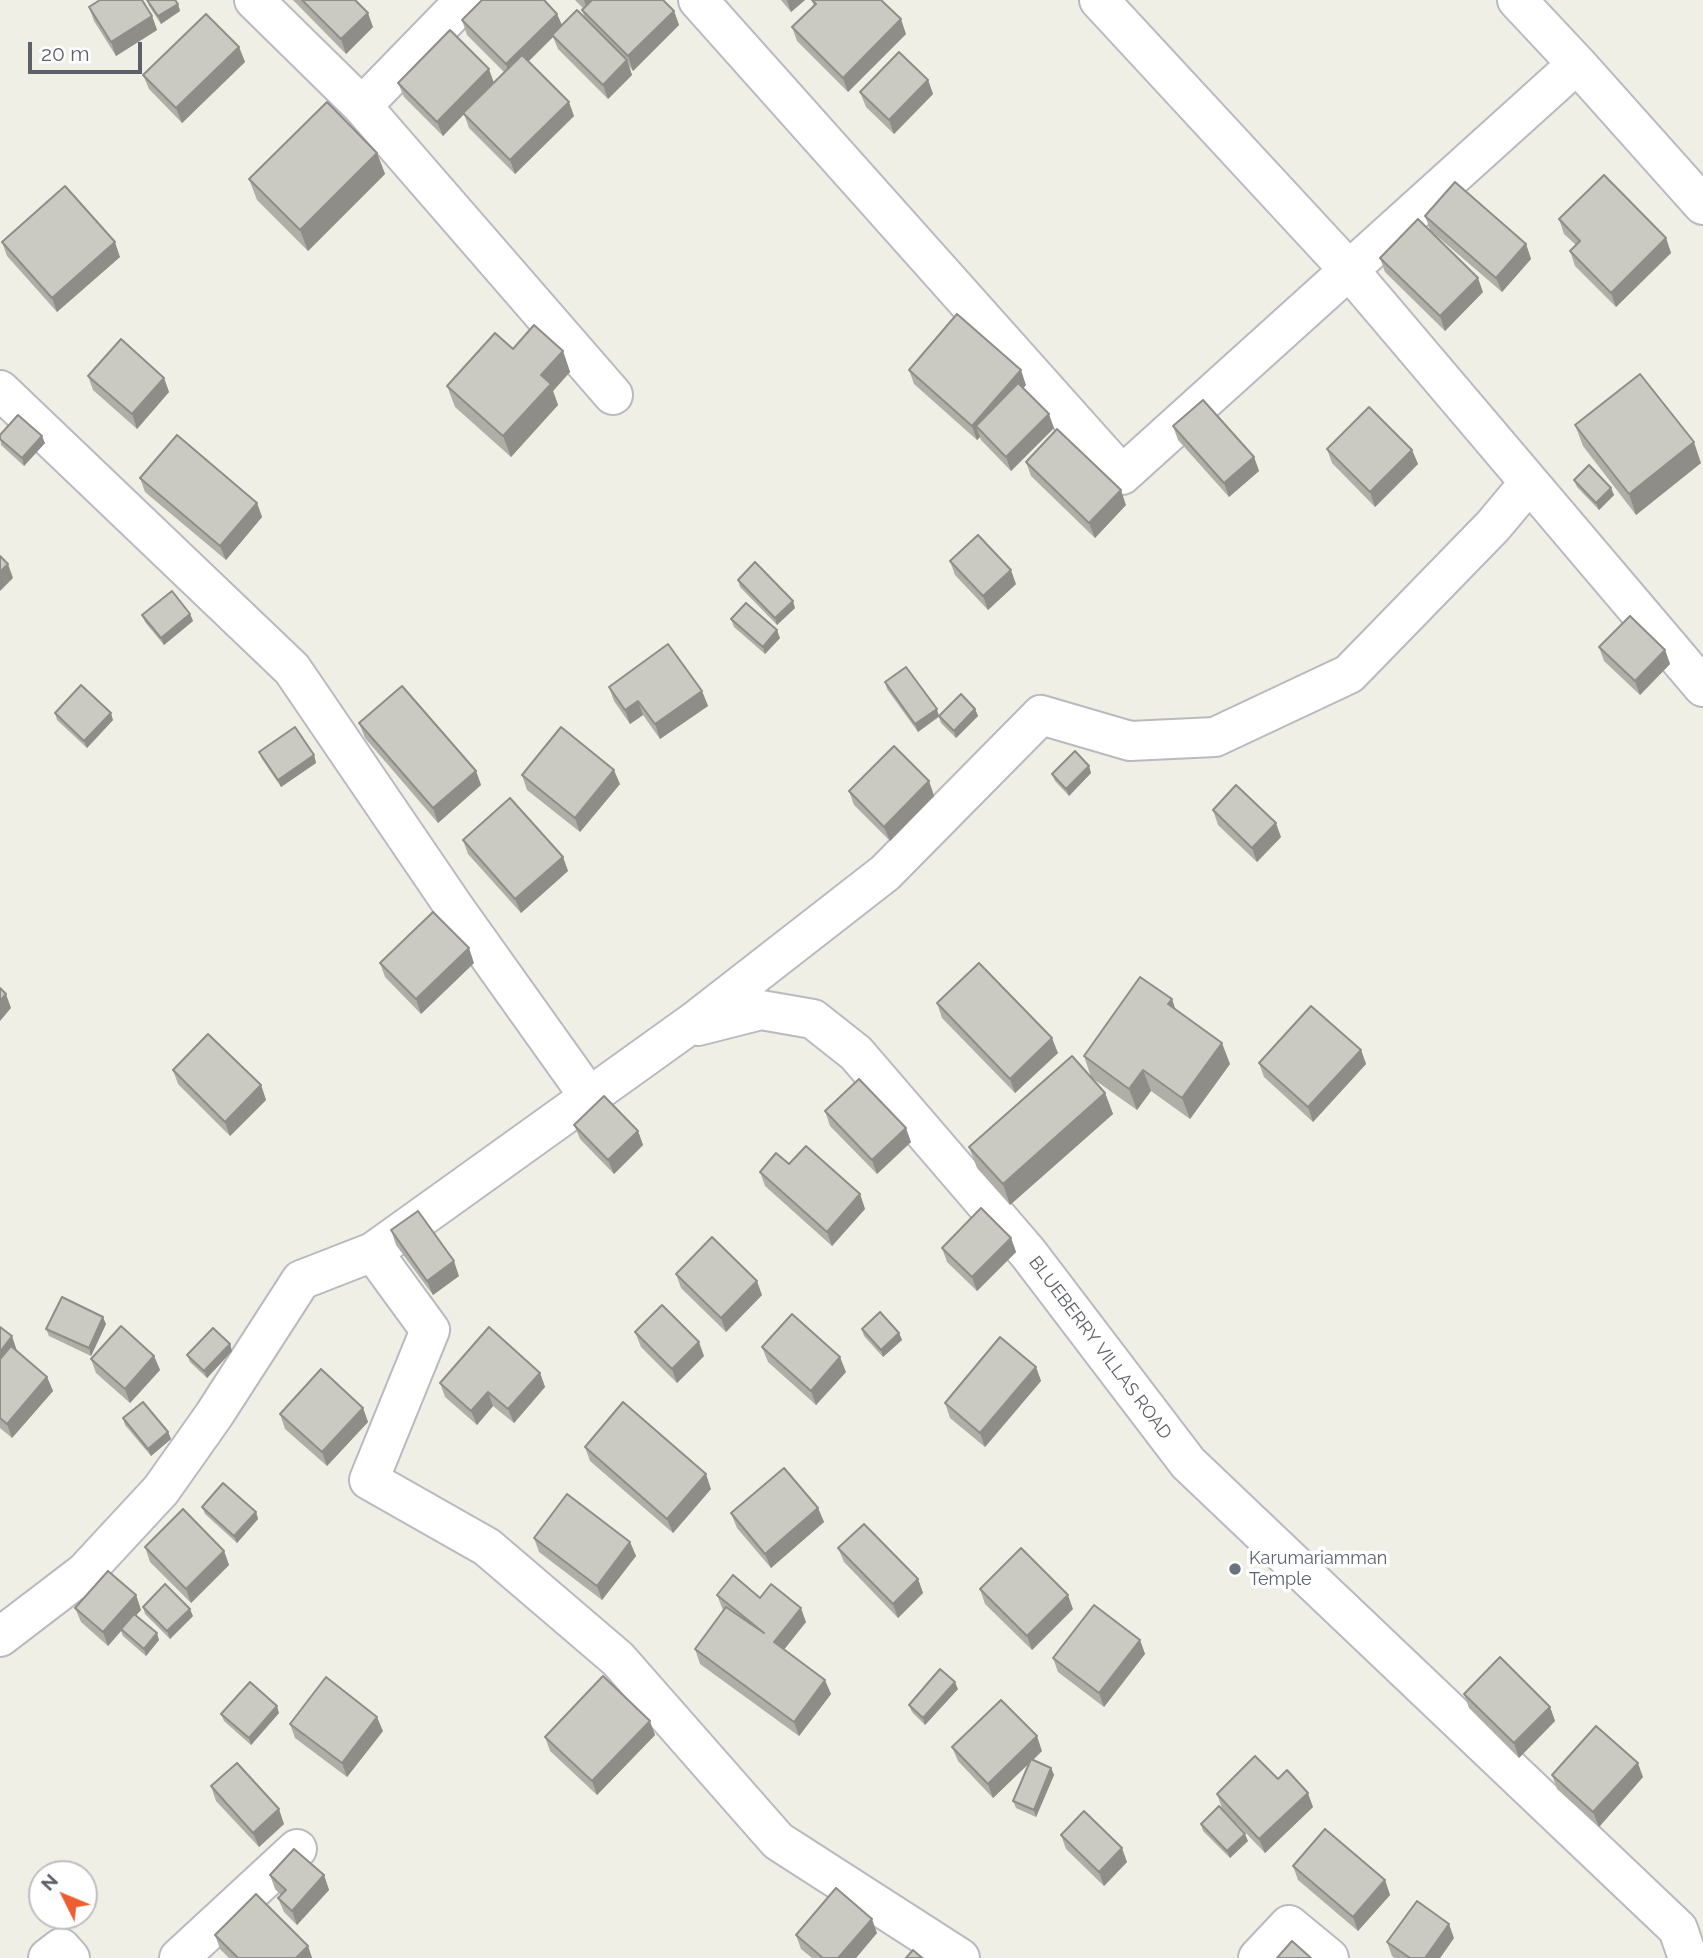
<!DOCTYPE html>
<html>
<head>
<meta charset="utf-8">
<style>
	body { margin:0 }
	#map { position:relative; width:1703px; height:1958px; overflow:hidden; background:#f0efe6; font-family:Raleway,sans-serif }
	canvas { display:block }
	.north { position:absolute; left:28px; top:1860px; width:70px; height:70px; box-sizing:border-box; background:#fff; border:2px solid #bfbfc2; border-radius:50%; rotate:313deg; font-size:19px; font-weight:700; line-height:28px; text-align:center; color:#5e6067 }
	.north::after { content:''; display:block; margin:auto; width:24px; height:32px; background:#eb5f31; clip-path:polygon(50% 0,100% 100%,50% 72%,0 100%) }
	.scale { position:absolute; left:28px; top:42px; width:114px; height:32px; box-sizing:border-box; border:4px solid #5e6067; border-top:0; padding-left:9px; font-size:21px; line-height:24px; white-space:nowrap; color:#5e6067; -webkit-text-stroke:5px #fff; paint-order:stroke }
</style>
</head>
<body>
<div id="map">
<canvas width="1703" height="1958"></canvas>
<div class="north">N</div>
<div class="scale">20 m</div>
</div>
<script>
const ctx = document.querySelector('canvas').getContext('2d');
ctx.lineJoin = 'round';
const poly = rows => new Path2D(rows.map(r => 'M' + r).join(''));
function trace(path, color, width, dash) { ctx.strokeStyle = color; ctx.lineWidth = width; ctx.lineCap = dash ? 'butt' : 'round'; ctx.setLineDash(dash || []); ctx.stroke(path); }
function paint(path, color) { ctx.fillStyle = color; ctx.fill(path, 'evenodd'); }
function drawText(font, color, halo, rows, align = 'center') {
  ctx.font = font + ' Raleway,sans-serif'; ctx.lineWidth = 7; ctx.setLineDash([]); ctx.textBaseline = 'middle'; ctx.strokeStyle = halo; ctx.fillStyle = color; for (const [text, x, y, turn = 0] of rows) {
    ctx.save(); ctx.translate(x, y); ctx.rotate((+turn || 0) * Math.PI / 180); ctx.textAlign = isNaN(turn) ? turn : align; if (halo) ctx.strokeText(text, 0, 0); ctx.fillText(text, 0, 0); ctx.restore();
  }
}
const street = poly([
	[254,0,362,106],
	[465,0,362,106,613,395],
	[698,0,1122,475,1577,64,1517,0],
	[1099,0,1349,270,1703,687],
	[1577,64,1703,205],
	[0,390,292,669,454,907,588,1095],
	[698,1026,761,1010,813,1019,856,1053,1028,1253,1188,1463,1678,1929,1688,1958],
	[0,1637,85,1572,161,1490,214,1415,301,1280,373,1252],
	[48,1958,61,1948,70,1958],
	[179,1958,297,1849],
	[960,1958,778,1841,618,1659,487,1547,369,1480,430,1330,373,1252,695,1021,885,873,1041,715,1130,741,1215,737,1349,674,1493,526,1529,483],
	[1258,1958,1289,1925,1329,1958]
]);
const wall = poly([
	[147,0,178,4,180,11,161,24,149,6],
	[293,0,355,0,373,27,346,54],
	[575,0,663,0,674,11,679,25,633,71,629,66,632,75,608,99,558,49,553,37,528,61,574,116,515,174,469,128,464,114,443,136,404,97,398,83,494,83,505,73,467,35,462,20,557,14,562,25,585,18,582,10,584,9],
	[781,0,805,0,791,12],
	[812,0,906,34,848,92,797,41,792,27,814,6],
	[89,7,152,16,157,30,116,56,94,21],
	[239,47,245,62,182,123,149,89,143,75],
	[928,80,933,94,894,134,866,107,860,92],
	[377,153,385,174,308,251,257,200,249,179],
	[1425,216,1526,244,1531,259,1502,292,1430,230],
	[1559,219,1666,238,1671,253,1616,307,1575,266,1570,251,1576,245,1564,234],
	[2,242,120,257,57,312,7,256],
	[1380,258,1483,292,1445,331,1385,272],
	[513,349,563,351,570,372,553,391,558,405,511,457,455,407,447,386],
	[909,370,1026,385,1023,388,1054,428,1011,471,981,440,980,437,977,440,914,384],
	[88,376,164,378,169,392,137,429,93,390],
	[1575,425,1701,463,1636,515,1583,446],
	[1173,426,1254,457,1259,471,1229,497,1178,440],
	[0,435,45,443,24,466,1,445],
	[1327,449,1412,450,1418,464,1375,507,1332,463],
	[1026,462,1126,505,1095,538,1031,476],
	[140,478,257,503,262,517,226,560,145,492],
	[1574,480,1611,488,1614,495,1599,510,1577,487],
	[950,561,1016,584,988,610,955,575],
	[738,580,795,608,777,625,740,587],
	[190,614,193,621,164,645,145,622,142,615],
	[731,619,780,638,765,654,734,627],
	[1599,647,1665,650,1670,664,1640,695,1604,661],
	[885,682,939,716,975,709,978,716,956,738,941,723,939,717,918,732,887,689],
	[609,687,702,691,708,706,660,739,643,715,630,724,614,701],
	[55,713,113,720,87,748,57,720],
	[359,723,476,771,481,785,438,823,365,738],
	[259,752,314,755,316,763,281,787,262,759],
	[1089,766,1091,773,1069,796,1055,781,1052,774],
	[522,775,620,784,580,832,527,790],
	[929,781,934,796,890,841,854,805,849,791],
	[1213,810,1281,837,1257,862,1218,825],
	[463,840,563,857,568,871,521,913,468,854],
	[380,963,474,963,421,1014,385,977],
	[1172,999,1175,1009,1230,1064,1190,1119,1151,1091,1137,1110,1092,1078,1105,1093,1113,1114,1010,1205,977,1168,969,1147,1091,1077,1084,1056],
	[937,1003,1058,1053,1015,1093,942,1018],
	[1361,1050,1366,1064,1313,1122,1264,1077,1259,1063],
	[173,1070,261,1085,266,1100,230,1136,178,1084],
	[825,1111,911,1142,877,1174,830,1126],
	[574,1125,638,1131,643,1145,614,1174,580,1139],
	[789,1164,860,1194,865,1209,832,1246,765,1186,760,1172],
	[391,1230,459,1276,433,1295,396,1245],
	[1011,1238,1016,1252,977,1291,947,1262,942,1248],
	[676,1274,762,1295,726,1332,681,1288],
	[106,1324,91,1356,49,1336,46,1329],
	[0,1327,17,1351,47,1377,53,1391,12,1438,0,1428],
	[862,1329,899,1333,902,1340,883,1357,864,1336],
	[635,1332,704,1356,677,1383,641,1347],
	[230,1344,232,1351,207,1378,190,1362,187,1355],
	[762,1347,846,1372,816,1405,768,1362],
	[154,1356,160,1370,130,1403,96,1373,91,1359],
	[1036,1367,1041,1381,985,1447,950,1418,945,1403],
	[540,1373,545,1387,514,1423,493,1406,477,1425,445,1397,440,1383],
	[363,1408,368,1422,327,1466,285,1429,280,1414],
	[123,1418,168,1432,171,1439,151,1456,125,1425],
	[585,1447,711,1489,673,1533,590,1461],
	[202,1507,256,1512,258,1519,237,1543,205,1514],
	[818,1508,824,1522,771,1568,737,1528,731,1513],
	[534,1538,630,1542,636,1556,602,1600,539,1552],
	[145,1547,224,1551,229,1565,191,1603,150,1562],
	[838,1548,918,1579,923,1593,898,1618,844,1562],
	[980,1589,1073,1609,1032,1650,985,1604],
	[136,1595,141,1610,136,1615,159,1640,146,1656,123,1636,121,1631,108,1646,81,1622,75,1608],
	[717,1595,760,1598,806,1622,784,1649,831,1694,799,1736,700,1664,695,1649,723,1610],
	[143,1607,193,1616,170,1639,145,1614],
	[1140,1640,1145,1654,1104,1707,1058,1672,1053,1658],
	[958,1689,925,1725,912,1712,909,1705],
	[1464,1694,1550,1707,1555,1721,1519,1758,1469,1708],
	[279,1713,251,1745,224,1721,221,1714],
	[290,1724,383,1731,347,1777,295,1738],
	[655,1735,597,1795,550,1751,545,1737],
	[952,1747,1042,1751,1033,1760,1051,1768,1054,1775,1036,1817,1016,1808,1013,1801,1029,1763,993,1798,958,1761],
	[1552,1775,1643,1777,1599,1827,1557,1789],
	[1278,1779,1313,1807,1265,1853,1222,1808,1217,1794],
	[211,1786,284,1824,259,1847,216,1801],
	[1201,1824,1248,1841,1230,1858,1203,1831],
	[1061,1835,1127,1862,1104,1886,1066,1849],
	[1293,1866,1385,1880,1390,1895,1358,1931,1298,1880],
	[270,1875,324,1875,329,1890,297,1925,284,1912,278,1898,281,1895,275,1889],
	[877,1933,856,1958,812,1958,801,1949,796,1935],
	[215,1935,308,1946,312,1958,229,1958,220,1949],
	[1454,1938,1440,1958,1395,1958,1392,1956,1387,1942]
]);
const shadedWall = poly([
	[584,0,602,0,589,14],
	[787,0,805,0,791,12],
	[178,4,180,11,161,24,158,16],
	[674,11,679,25,633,71,628,56],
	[368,13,373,27,346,54,341,39],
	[557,14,563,28,552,35,553,37,511,79,506,64],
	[152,16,157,30,116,56,111,42],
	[901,19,906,34,848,92,843,78],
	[239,47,245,62,182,123,176,108],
	[627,60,632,75,608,99,603,85],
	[489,69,494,83,443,136,437,122],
	[928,80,933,94,894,134,889,120],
	[569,102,574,116,515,174,510,160],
	[377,153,385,174,308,251,300,230],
	[1666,238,1671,253,1616,307,1611,293],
	[115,242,120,257,57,312,52,298],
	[1526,244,1531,259,1502,292,1496,278],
	[1478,278,1483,292,1445,331,1440,316],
	[563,351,570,372,553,391,558,405,511,457,503,436,541,375],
	[1021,370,1026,385,983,434,976,426,980,437,977,440,972,426],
	[164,378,169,392,137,429,132,414],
	[1049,414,1054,428,1011,471,1006,457],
	[42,436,45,443,24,466,22,458],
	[1694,442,1701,463,1636,515,1629,494],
	[1412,450,1418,464,1375,507,1370,492],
	[1254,457,1259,471,1229,497,1224,483],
	[1611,488,1614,495,1599,510,1596,503],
	[1121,490,1126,505,1095,538,1089,523],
	[257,503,262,517,226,560,220,546],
	[8,564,13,578,0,591,0,572],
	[1011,570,1016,584,988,610,983,596],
	[793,601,795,608,777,625,775,618],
	[190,614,193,621,164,645,161,638],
	[777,630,780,638,765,654,763,647],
	[1665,650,1670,664,1640,695,1635,681],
	[702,691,708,706,660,739,655,724],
	[638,701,643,715,630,724,625,710],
	[937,709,939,716,918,732,915,724],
	[975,709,978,716,956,738,954,731],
	[111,713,113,720,87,748,84,741],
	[314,755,316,763,281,787,278,780],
	[1089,766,1091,773,1069,796,1066,789],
	[614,770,620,784,580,832,575,818],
	[476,771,481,785,438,823,433,808],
	[929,781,934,796,890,841,884,827],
	[1276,823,1281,837,1257,862,1252,848],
	[563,857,568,871,521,913,515,899],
	[469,948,474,963,421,1014,416,999],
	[6,994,11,1008,0,1021,0,1001],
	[1172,999,1179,1020,1168,1004],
	[1052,1038,1058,1053,1015,1093,1010,1079],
	[1222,1043,1230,1064,1190,1119,1182,1098],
	[1361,1050,1366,1064,1313,1122,1308,1107],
	[1143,1070,1151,1091,1137,1110,1129,1089],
	[261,1085,266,1100,230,1136,225,1122],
	[1105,1093,1113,1114,1010,1205,1003,1184],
	[906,1128,911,1142,877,1174,872,1160],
	[638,1131,643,1145,614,1174,608,1160],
	[860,1194,865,1209,832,1246,827,1232],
	[1011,1238,1016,1252,977,1291,972,1277],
	[454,1261,459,1276,433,1295,427,1281],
	[757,1281,762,1295,726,1332,721,1318],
	[103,1317,106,1324,91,1356,89,1348],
	[899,1333,902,1340,883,1357,881,1350],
	[12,1336,17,1351,0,1373,0,1352],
	[699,1342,704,1356,677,1383,672,1369],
	[230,1344,232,1351,207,1378,204,1371],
	[154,1356,160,1370,130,1403,125,1389],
	[840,1357,846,1372,816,1405,811,1391],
	[1036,1367,1041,1381,985,1447,980,1433],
	[540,1373,545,1387,514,1423,508,1409],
	[47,1377,53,1391,12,1438,7,1424],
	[488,1392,493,1406,477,1425,471,1411],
	[363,1408,368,1422,327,1466,322,1452],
	[168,1432,171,1439,151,1456,148,1449],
	[706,1474,711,1489,673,1533,667,1519],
	[818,1508,824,1522,771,1568,765,1554],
	[256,1512,258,1519,237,1543,234,1536],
	[630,1542,636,1556,602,1600,597,1586],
	[224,1551,229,1565,191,1603,186,1589],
	[918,1579,923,1593,898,1618,893,1604],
	[136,1595,141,1610,122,1630,121,1629,121,1631,108,1646,103,1632],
	[1068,1595,1073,1609,1032,1650,1027,1636],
	[801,1608,806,1622,779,1656,774,1642],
	[190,1609,193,1616,170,1639,167,1631],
	[157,1633,159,1640,146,1656,144,1649],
	[1140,1640,1145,1654,1104,1707,1099,1693],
	[825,1680,831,1694,799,1736,794,1722],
	[955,1682,958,1689,925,1725,923,1718],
	[277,1706,279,1713,251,1745,249,1738],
	[1550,1707,1555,1721,1519,1758,1514,1743],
	[377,1717,383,1731,347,1777,342,1763],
	[650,1721,655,1735,597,1795,592,1781],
	[1037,1736,1042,1751,993,1798,988,1784],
	[1638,1763,1643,1777,1599,1827,1593,1812],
	[1051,1768,1054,1775,1036,1817,1034,1810],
	[1308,1793,1313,1807,1265,1853,1259,1839],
	[279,1809,284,1824,259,1847,253,1833],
	[1245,1834,1248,1841,1230,1858,1227,1851],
	[1122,1848,1127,1862,1104,1886,1099,1872],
	[324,1875,329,1890,297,1925,292,1911],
	[1385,1880,1390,1895,1358,1931,1353,1917],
	[872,1919,877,1933,856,1958,838,1958],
	[1449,1924,1454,1938,1440,1958,1425,1958],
	[308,1946,312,1958,296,1958]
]);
const building = poly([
	[100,0,142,0,152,16,111,42,89,7,100,0],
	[147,0,175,0,178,4,158,16,147,0],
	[302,0,355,0,368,13,341,39,302,0],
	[482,0,544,0,557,14,506,64,462,20,482,0],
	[592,0,663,0,674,11,628,56,582,10,592,0],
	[812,0,881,0,901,19,843,78,792,27,816,4,812,0],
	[577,10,627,60,603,85,552,35,577,10],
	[206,14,239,47,176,108,143,75,206,14],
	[450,30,489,69,437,122,398,83,450,30],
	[899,52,928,80,889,120,860,92,899,52],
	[522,55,569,102,510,160,463,113,522,55],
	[327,102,377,153,300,230,249,179,327,102],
	[1604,175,1666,238,1611,293,1570,251,1580,241,1559,219,1604,175],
	[1455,182,1526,244,1496,278,1425,216,1455,182],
	[65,186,115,242,52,298,2,242,65,186],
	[1418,219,1478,278,1440,316,1380,258,1418,219],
	[957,314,1021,370,972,426,909,370,957,314],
	[534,325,563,351,541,375,551,384,503,436,447,386,495,333,513,349,534,325],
	[121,339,164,378,132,414,88,376,121,339],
	[1640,374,1694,442,1629,494,1575,425,1640,374],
	[1018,383,1049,414,1006,457,976,426,1018,383],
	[1203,400,1254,457,1224,483,1173,426,1203,400],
	[1369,407,1412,450,1370,492,1327,449,1369,407],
	[18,415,42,436,22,458,0,439,0,435,18,415],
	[1057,429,1121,490,1089,523,1026,462,1057,429],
	[177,435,257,503,220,546,140,478,177,435],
	[1589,465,1611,488,1596,503,1574,480,1589,465],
	[978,535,1011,570,983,596,950,561,978,535],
	[0,556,8,564,0,572,0,556],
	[755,562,793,601,775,618,738,580,755,562],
	[172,591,190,614,161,638,142,615,172,591],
	[746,603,777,630,763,647,731,619,746,603],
	[1630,616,1665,650,1635,681,1599,647,1630,616],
	[668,644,702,691,655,724,638,701,625,710,609,687,668,644],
	[906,667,937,709,915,724,885,682,906,667],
	[81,685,111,713,84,741,55,713,81,685],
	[402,686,476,771,433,808,359,723,402,686],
	[961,694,975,709,954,731,939,716,961,694],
	[295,727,314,755,278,780,259,752,295,727],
	[561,727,614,770,575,818,522,775,561,727],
	[894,746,929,781,884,827,849,791,894,746],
	[1075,751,1089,766,1066,789,1052,774,1075,751],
	[1236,785,1276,823,1252,848,1213,810,1236,785],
	[510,798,563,857,515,899,463,840,510,798],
	[433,912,469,948,416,999,380,963,433,912],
	[979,963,1052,1038,1010,1079,937,1003,979,963],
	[1140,977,1172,999,1168,1004,1222,1043,1182,1098,1143,1070,1129,1089,1084,1056,1140,977],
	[0,988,6,994,0,1001,0,988],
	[1311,1006,1361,1050,1308,1107,1259,1063,1311,1006],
	[208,1034,261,1085,225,1122,173,1070,208,1034],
	[1072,1056,1105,1093,1003,1184,969,1147,1072,1056],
	[859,1079,906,1128,872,1160,825,1111,859,1079],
	[604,1096,638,1131,608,1160,574,1125,604,1096],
	[806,1146,860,1194,827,1232,760,1172,776,1153,789,1164,806,1146],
	[981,1208,1011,1238,972,1277,942,1248,981,1208],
	[418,1211,454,1261,427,1281,391,1230,418,1211],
	[712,1237,757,1281,721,1318,676,1274,712,1237],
	[62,1297,103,1317,89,1348,46,1329,62,1297],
	[662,1305,699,1342,672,1369,635,1332,662,1305],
	[880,1312,899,1333,881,1350,862,1329,880,1312],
	[792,1314,840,1357,811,1391,762,1347,792,1314],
	[121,1326,154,1356,125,1389,91,1359,121,1326],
	[0,1327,12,1336,0,1352,0,1327],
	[489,1327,540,1373,508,1409,488,1392,471,1411,440,1383,489,1327],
	[213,1328,230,1344,204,1371,187,1355,213,1328],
	[1000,1337,1036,1367,980,1433,945,1403,1000,1337],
	[11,1346,47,1377,7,1424,0,1418,0,1359,11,1346],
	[321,1369,363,1408,322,1452,280,1414,321,1369],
	[143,1402,168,1432,148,1449,123,1418,143,1402],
	[623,1402,706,1474,667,1519,585,1447,623,1402],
	[784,1468,818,1508,765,1554,731,1513,784,1468],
	[223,1483,256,1512,234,1536,202,1507,223,1483],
	[567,1494,630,1542,597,1586,534,1538,567,1494],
	[183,1509,224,1551,186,1589,145,1547,183,1509],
	[864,1524,918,1579,893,1604,838,1548,864,1524],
	[1021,1548,1068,1595,1027,1636,980,1589,1021,1548],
	[108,1571,136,1595,103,1632,75,1608,108,1571],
	[733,1575,760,1598,771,1584,801,1608,774,1642,825,1680,794,1722,695,1649,726,1607,764,1633,717,1595,733,1575],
	[165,1584,190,1609,167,1631,143,1607,165,1584],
	[1094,1605,1140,1640,1099,1693,1053,1658,1094,1605],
	[134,1614,157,1633,144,1649,121,1629,134,1614],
	[1500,1657,1550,1707,1514,1743,1464,1694,1500,1657],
	[940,1669,955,1682,923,1718,909,1705,940,1669],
	[603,1676,650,1721,592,1781,545,1737,603,1676],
	[326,1677,377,1717,342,1763,290,1724,326,1677],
	[250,1682,277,1706,249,1738,221,1714,250,1682],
	[1001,1700,1037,1736,988,1784,952,1747,1001,1700],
	[1596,1726,1638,1763,1593,1812,1552,1775,1596,1726],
	[1255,1756,1278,1779,1287,1770,1308,1793,1259,1839,1217,1794,1255,1756],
	[1031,1759,1051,1768,1034,1810,1013,1801,1031,1759],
	[237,1763,279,1809,253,1833,211,1786,237,1763],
	[1219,1806,1245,1834,1227,1851,1201,1824,1219,1806],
	[1084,1811,1122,1848,1099,1872,1061,1835,1084,1811],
	[1325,1829,1385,1880,1353,1917,1293,1866,1325,1829],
	[294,1849,324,1875,292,1911,278,1898,286,1890,270,1875,294,1849],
	[836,1888,872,1919,838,1958,823,1958,796,1935,836,1888],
	[256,1894,308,1946,296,1958,238,1958,215,1935,256,1894],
	[1417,1901,1449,1924,1425,1958,1410,1958,1387,1942,1417,1901],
	[1292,1941,1311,1958,1277,1958,1292,1941],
	[913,1950,922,1958,906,1958,913,1950]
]);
const markers = [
	[1235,1569,7,"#6b7280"]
];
const streetNames = [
	["BLUEBERRY VILLAS ROAD",1100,1348,53]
];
const worshipNames = [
	["Karumariamman",1249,1559],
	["Temple",1249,1580]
];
trace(street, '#b8bac0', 42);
trace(street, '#fff', 38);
paint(wall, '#afaea7');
paint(shadedWall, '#8e8d88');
paint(building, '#cbcac2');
trace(building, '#8e8d88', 2);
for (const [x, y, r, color] of markers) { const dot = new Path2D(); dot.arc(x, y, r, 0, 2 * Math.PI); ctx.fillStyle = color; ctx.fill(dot); trace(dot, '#fff', 2.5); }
drawText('18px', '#5e6067', '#fff', streetNames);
drawText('18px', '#5b616d', '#fff', worshipNames, 'left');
</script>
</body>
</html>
